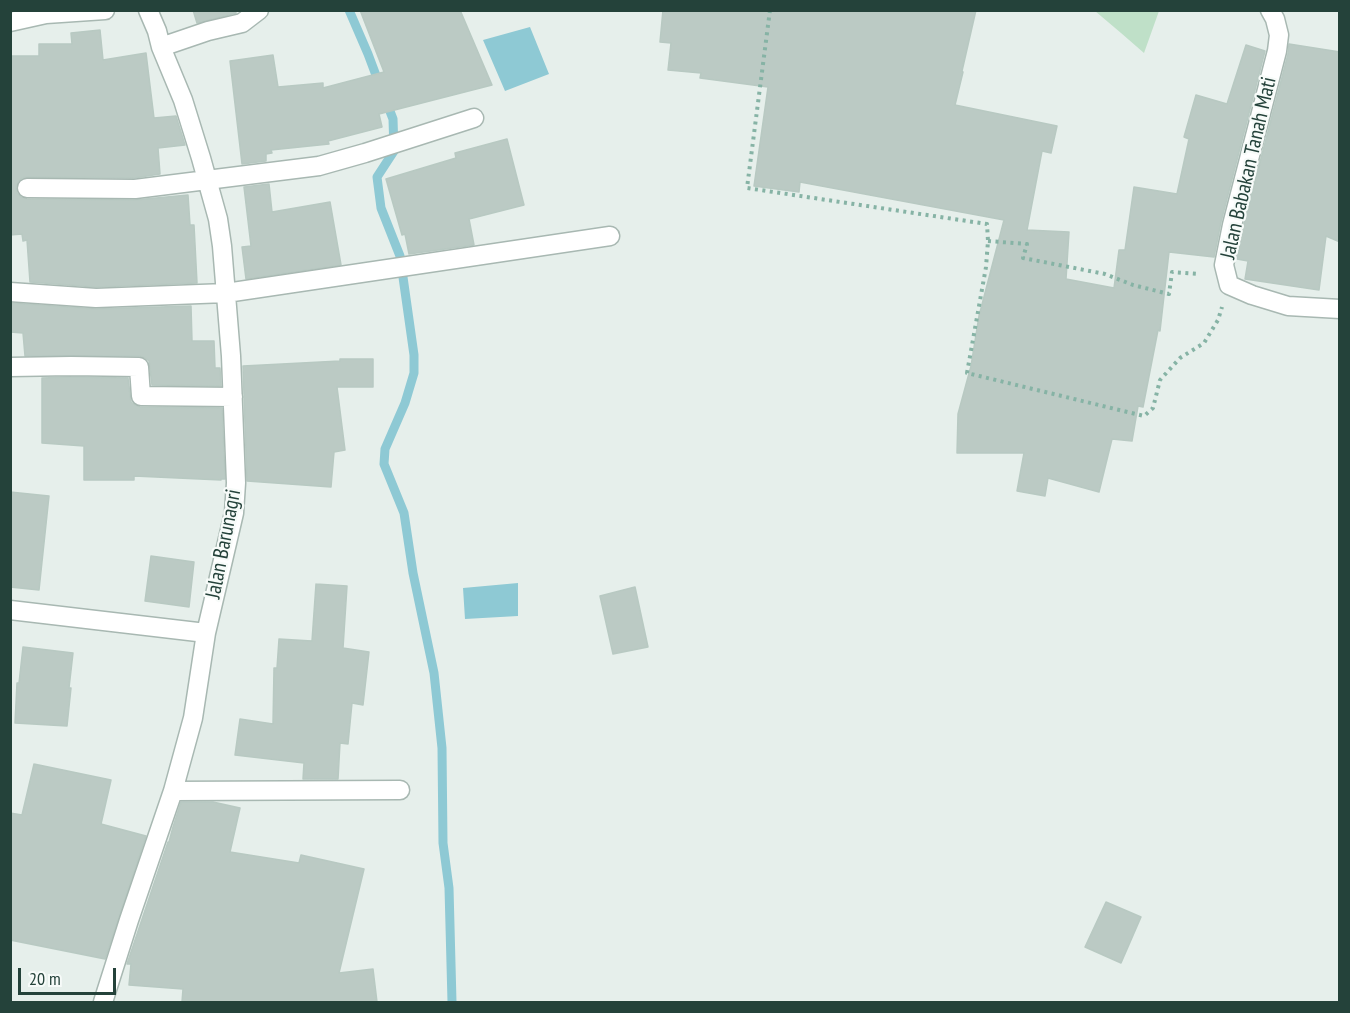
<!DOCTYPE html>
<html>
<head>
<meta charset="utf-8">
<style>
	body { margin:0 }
	#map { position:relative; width:1350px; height:1013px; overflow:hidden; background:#e6efeb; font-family:"PT Sans Narrow",sans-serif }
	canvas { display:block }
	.frame { position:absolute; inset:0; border:12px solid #24423a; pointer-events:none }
	.scale { position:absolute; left:18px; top:968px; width:98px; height:27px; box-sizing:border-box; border:3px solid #24423a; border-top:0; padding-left:8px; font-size:18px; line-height:21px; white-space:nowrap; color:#24423a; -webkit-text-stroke:4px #f7fbf9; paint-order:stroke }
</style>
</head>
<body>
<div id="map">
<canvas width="1350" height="1013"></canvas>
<div class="frame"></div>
<div class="scale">20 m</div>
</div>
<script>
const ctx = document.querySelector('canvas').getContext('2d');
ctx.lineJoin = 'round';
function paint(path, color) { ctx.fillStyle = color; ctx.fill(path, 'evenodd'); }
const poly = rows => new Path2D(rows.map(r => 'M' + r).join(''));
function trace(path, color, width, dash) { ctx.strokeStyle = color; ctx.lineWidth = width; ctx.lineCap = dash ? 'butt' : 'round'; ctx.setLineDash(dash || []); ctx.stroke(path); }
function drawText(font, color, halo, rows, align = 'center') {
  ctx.font = font + ' "PT Sans Narrow",sans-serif'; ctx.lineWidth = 4.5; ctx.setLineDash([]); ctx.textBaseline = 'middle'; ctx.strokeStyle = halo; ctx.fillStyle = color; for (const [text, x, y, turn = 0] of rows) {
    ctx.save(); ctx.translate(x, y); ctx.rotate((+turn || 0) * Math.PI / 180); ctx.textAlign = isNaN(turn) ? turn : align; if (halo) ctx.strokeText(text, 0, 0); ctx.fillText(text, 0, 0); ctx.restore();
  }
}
const green = poly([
	[1095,11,1159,11,1144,53,1121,33]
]);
const water = poly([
	[530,27,549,74,505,91,483,40],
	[518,583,518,616,465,619,463,588]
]);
const stream = poly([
	[349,10,368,54,380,86],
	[386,101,393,119,394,151,377,177,381,208,400,256,414,355,414,373,405,403,385,449,384,464,404,513,413,573,434,673,442,748,443,843,449,888,452,1002]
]);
const building = poly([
	[193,10,235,10,236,13,197,23,193,10],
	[360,10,460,10,492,85,379,114,382,127,328,141,329,144,271,150,272,153,266,154,266,161,242,164,230,61,273,55,278,87,323,83,323,88,384,72,360,10],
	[663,10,976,10,962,71,963,72,955,105,1057,126,1051,153,1042,151,1027,230,1069,232,1066,279,1114,288,1119,250,1125,250,1134,187,1177,194,1189,139,1184,137,1196,95,1227,104,1246,45,1265,51,1221,222,1214,257,1169,252,1160,331,1158,330,1143,407,1138,406,1132,441,1112,439,1099,492,1048,478,1045,496,1017,491,1024,453,957,453,958,414,971,366,979,316,1004,220,800,182,799,192,754,186,768,87,700,78,701,73,668,70,671,43,660,42,663,10],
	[100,30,103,60,146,53,154,118,176,116,185,145,158,148,160,174,134,178,27,177,22,178,18,182,16,187,17,193,21,197,27,199,135,200,188,195,190,225,194,225,197,283,96,287,30,282,27,240,23,241,22,234,10,235,10,56,39,56,39,44,72,44,71,33,100,30],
	[1289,44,1340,52,1340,242,1326,236,1319,290,1245,279,1248,261,1237,259,1243,228,1288,54,1289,44],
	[507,139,524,205,469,219,474,245,409,254,405,234,402,235,386,179,456,158,455,153,507,139],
	[269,184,272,212,330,202,341,265,246,279,242,247,251,246,244,187,269,184],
	[10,303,96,309,191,306,192,341,214,341,215,368,220,368,221,386,152,385,149,361,145,358,140,356,25,356,23,333,10,332,10,303],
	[340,359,373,359,373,387,337,387,345,450,334,452,331,487,247,481,243,366,340,361,340,359],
	[71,377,128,378,131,402,135,405,140,407,222,408,225,479,221,479,221,480,134,476,134,480,84,480,84,446,42,443,42,378,71,377],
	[10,492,49,496,39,590,10,587,10,492],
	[151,556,194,562,189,607,145,601,151,556],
	[316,584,347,586,343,648,369,652,363,705,352,703,348,744,340,743,338,779,303,779,304,763,235,755,240,719,273,724,274,668,277,668,279,639,312,641,316,584],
	[635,587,648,647,613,654,600,596,635,587],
	[23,647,73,653,69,688,71,688,67,726,15,723,17,683,19,683,23,647],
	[34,764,111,780,101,824,146,836,105,959,10,940,10,813,22,815,34,764],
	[181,802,213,802,240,808,230,852,299,863,301,855,364,869,339,973,373,969,377,1002,182,1002,183,989,129,985,131,964,127,964,168,842,169,842,173,827,181,802],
	[1106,902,1141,917,1121,963,1085,947,1106,902]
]);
const path = poly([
	[770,10,747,188,987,224,988,241,986,267,967,373,1144,416,1153,408,1160,380,1180,358,1204,343,1218,320,1222,307],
	[988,241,1027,244,1023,258,1105,274,1133,285,1169,294,1172,272,1200,274]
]);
const street = poly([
	[1270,10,1275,19,1279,35,1277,51,1232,225,1224,265,1229,285,1252,295,1288,306,1340,309],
	[10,22,46,14,105,10],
	[161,47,208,31,242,23,259,10],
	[27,188,135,189,319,166,365,153,474,118],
	[10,292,96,298,226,293,610,236],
	[10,367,71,366,139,367,141,396,233,397],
	[10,610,206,633],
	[173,791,400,790],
	[103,1002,129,920,173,791,193,718,206,633,234,513,236,483,231,356,222,246,218,219,201,158,183,100,161,47,157,31,148,10]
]);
const streetNames = [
	["Jalan Babakan Tanah Mati",1249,168,-77],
	["Jalan Barunagri",224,544,-79]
];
paint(green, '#bfe0c8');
paint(water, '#8ec9d4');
trace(stream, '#8ec9d4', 9);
paint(building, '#bbcac4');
trace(building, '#b8c9c2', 1.5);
trace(street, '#a8b8b2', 21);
trace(path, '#86b3a5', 4, [3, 4.5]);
trace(street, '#fff', 18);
drawText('21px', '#24423a', '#f7fbf9', streetNames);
</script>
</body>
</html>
